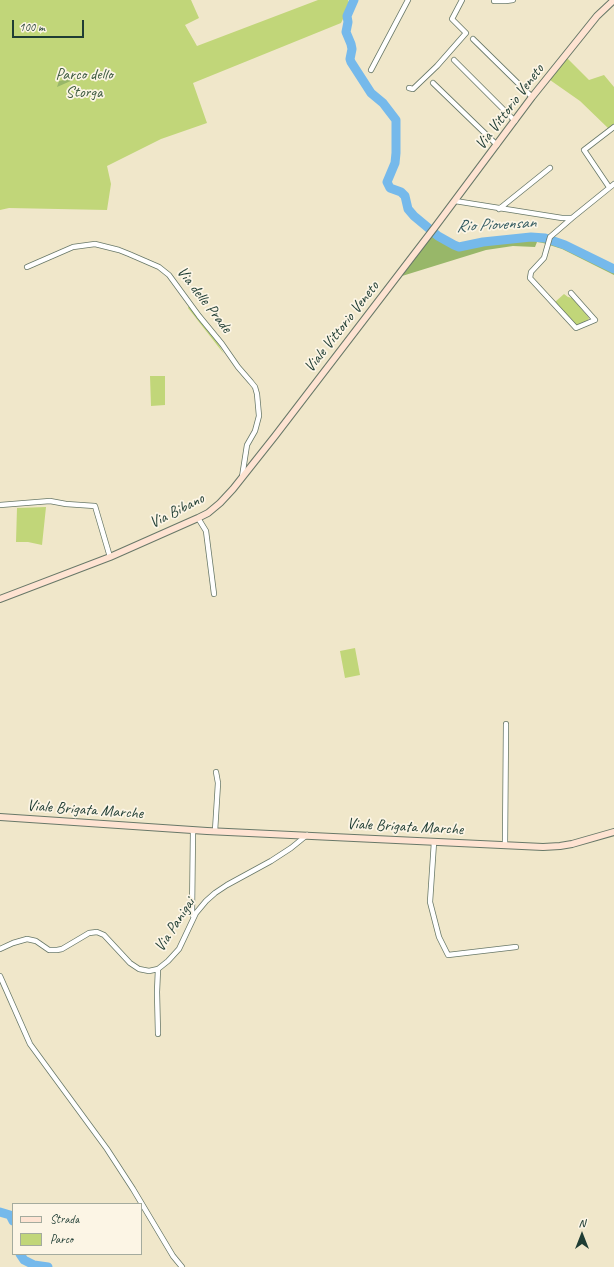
<!DOCTYPE html>
<html>
<head>
<meta charset="utf-8">
<style>
	body { margin:0 }
	#map { position:relative; width:614px; height:1267px; overflow:hidden; background:#f0e7ca; font-family:Caveat,sans-serif }
	canvas { display:block }
	.legend { position:absolute; left:12px; top:1203px; width:130px; height:52px; box-sizing:border-box; background:#fcf5e5; border:1px solid #a4ab9e; margin:0; padding:5px 7px; list-style:none; font-size:12px; color:#1f3d34 }
	.legend li { display:flex; align-items:center; gap:8px; height:20px }
	.legend b { width:20px; border:1px solid #a4ab9e }
	.north { position:absolute; left:562px; top:1215px; width:40px; height:40px; -webkit-text-stroke:3px #fcf5e5; paint-order:stroke; rotate:0deg; font-size:11px; font-weight:700; line-height:16px; text-align:center; color:#1f3d34 }
	.north::after { content:''; display:block; margin:auto; width:14px; height:18px; background:#1f3d34; clip-path:polygon(50% 0,100% 100%,50% 72%,0 100%) }
	.scale { position:absolute; left:12px; top:20px; width:72px; height:18px; box-sizing:border-box; border:2px solid #1f3d34; border-top:0; padding-left:5px; font-size:12px; line-height:14px; white-space:nowrap; color:#1f3d34; -webkit-text-stroke:3px #fcf5e5; paint-order:stroke }
</style>
</head>
<body>
<div id="map">
<canvas width="614" height="1267"></canvas>
<ul class="legend">
<li><b style="height:5px;background:#fee3d2"></b>Strada</li>
<li><b style="height:11px;background:#c1d679"></b>Parco</li>
</ul>
<div class="north">N</div>
<div class="scale">100 m</div>
</div>
<script>
const ctx = document.querySelector('canvas').getContext('2d');
ctx.lineJoin = 'round';
function paint(path, color) { ctx.fillStyle = color; ctx.fill(path, 'evenodd'); }
const poly = rows => new Path2D(rows.map(r => 'M' + r).join(''));
function trace(path, color, width, dash) { ctx.strokeStyle = color; ctx.lineWidth = width; ctx.lineCap = dash ? 'butt' : 'round'; ctx.setLineDash(dash || []); ctx.stroke(path); }
function drawText(font, color, halo, rows, align = 'center') {
  ctx.font = font + ' Caveat,sans-serif'; ctx.lineWidth = 3.5; ctx.setLineDash([]); ctx.textBaseline = 'middle'; ctx.strokeStyle = halo; ctx.fillStyle = color; for (const [text, x, y, turn = 0] of rows) {
    ctx.save(); ctx.translate(x, y); ctx.rotate((+turn || 0) * Math.PI / 180); ctx.textAlign = isNaN(turn) ? turn : align; if (halo) ctx.strokeText(text, 0, 0); ctx.fillText(text, 0, 0); ctx.restore();
  }
}
const green = poly([
	[0,0,191,0,199,18,185,25,197,46,318,0,348,0,350,5,341,23,193,83,207,123,161,139,107,166,111,184,107,210,9,208,0,210],
	[567,58,589,80,604,75,614,87,614,125,609,129,580,101,550,80],
	[564,294,568,297,572,298,589,318,588,320,577,326,555,302],
	[189,306,211,331,224,354,188,308],
	[150,376,165,376,165,405,151,406],
	[46,507,42,545,28,542,16,542,17,508],
	[355,648,360,675,345,678,340,651]
]);
const forest = poly([
	[91,72,57,87,59,81,76,78],
	[436,230,450,240,459,243,482,239,528,234,545,235,565,242,614,266,614,275,562,249,543,243,537,242,535,247,513,246,486,250,402,276]
]);
const river = poly([
	[354,0,347,16,348,22,346,32,351,44,352,49,350,59,351,62,371,93,383,103,396,120,396,153,395,163,387,182,390,188,401,192,405,196,408,209,414,216,438,236,454,245,459,247,483,242,531,237,545,238,565,245,614,269],
	[0,1212,10,1215,13,1221],
	[20,1254,24,1260,34,1265,48,1267]
]);
const street = poly([
	[494,1,506,1,513,0],
	[473,39,532,97],
	[454,60,515,121],
	[371,70,408,0],
	[433,83,497,145],
	[409,88,413,89,437,66,466,33,452,19,462,0],
	[609,187,584,150,614,127],
	[455,201,562,218,572,218,614,184],
	[499,209,550,168],
	[27,267,73,247,95,244,119,250,129,254,159,267,169,275,199,316,222,344,238,367,251,382,255,387,257,394,259,416,255,431,247,445,242,477],
	[571,293,595,320,576,328,530,278,531,272,544,258,550,237,572,218],
	[0,505,50,501,66,504,95,506,110,557],
	[198,518,206,531,214,594],
	[215,831,218,783,216,772],
	[434,842,430,902,439,937,448,955,516,947],
	[505,845,506,724],
	[193,916,192,914,193,830],
	[0,949,13,943,27,939,36,941,49,950,57,950,62,949,84,936,89,933,97,932,104,935,130,963,139,969,149,971,158,969,168,961,179,949,196,913,206,901,215,893,227,885,271,861,291,848,307,835],
	[0,976,30,1044,107,1149,133,1189,173,1256,182,1267],
	[158,1034,157,992,158,969]
]);
const secondary = poly([
	[0,599,110,557,198,518,208,513,220,503,233,489,275,436,435,227,532,97,597,16,614,0],
	[0,817,207,831,543,847,560,846,572,844,614,832]
]);
const parkNames = [
	["Parco dello",84,75],
	["Storga",84,93]
];
const streetNames = [
	["Via Vittorio Veneto",510,107,-53],
	["Via delle Prade",204,300,52],
	["Viale Vittorio Veneto",342,327,-52],
	["Via Bibano",177,511,-27],
	["Viale Brigata Marche",85,810,4],
	["Viale Brigata Marche",405,827,3],
	["Via Panigai",175,925,-57]
];
const waterNames = [
	["Rio Piovensan",496,225,-3]
];
paint(green, '#c1d679');
paint(forest, '#98b769');
trace(river, '#75b9eb', 9);
trace(street, '#687868', 6);
trace(secondary, '#687868', 8);
trace(street, '#fff', 4.5);
trace(secondary, '#fee3d2', 6);
drawText('16px', '#3f5c42', '#fcf5e5', parkNames);
drawText('16px', '#1f3d34', '#fcf5e5', streetNames);
drawText('italic 17px', '#345c62', '#fcf5e5', waterNames);
</script>
</body>
</html>
